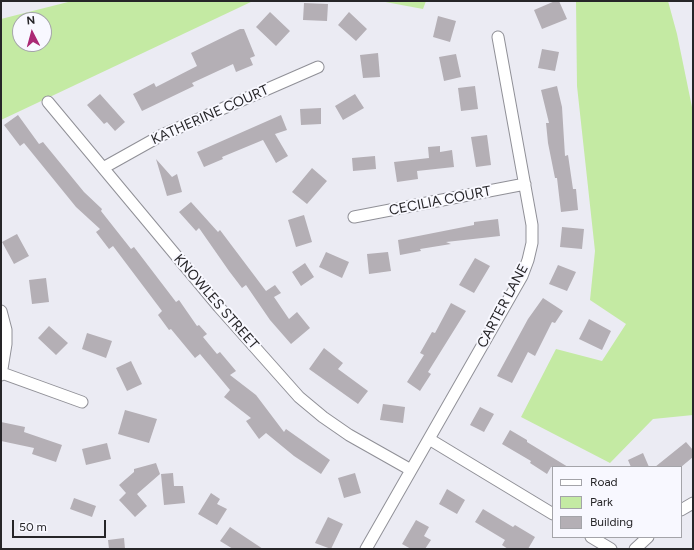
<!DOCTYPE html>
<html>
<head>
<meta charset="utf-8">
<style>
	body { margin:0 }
	#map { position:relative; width:694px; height:550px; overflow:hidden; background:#ebebf3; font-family:Figtree,sans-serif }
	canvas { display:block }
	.frame { position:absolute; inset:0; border:2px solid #262528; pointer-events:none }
	.legend { position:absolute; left:552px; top:466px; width:130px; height:72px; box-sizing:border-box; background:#f8f8ff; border:1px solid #a4a4a9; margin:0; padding:5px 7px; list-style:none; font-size:12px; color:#262528 }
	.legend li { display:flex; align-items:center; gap:8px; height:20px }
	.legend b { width:20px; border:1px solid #a4a4a9 }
	.north { position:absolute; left:12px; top:12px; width:40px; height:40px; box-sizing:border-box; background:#f8f8ff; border:1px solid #a4a4a9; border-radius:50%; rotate:354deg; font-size:11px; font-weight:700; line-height:16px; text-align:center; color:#262528 }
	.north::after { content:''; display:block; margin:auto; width:14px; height:18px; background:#ab2975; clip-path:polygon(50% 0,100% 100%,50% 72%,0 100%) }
	.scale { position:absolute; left:12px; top:520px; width:94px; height:18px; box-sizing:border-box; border:2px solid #262528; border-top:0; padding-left:5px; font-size:12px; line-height:14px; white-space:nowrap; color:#262528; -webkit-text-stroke:3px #f8f8ff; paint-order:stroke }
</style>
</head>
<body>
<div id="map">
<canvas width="694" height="550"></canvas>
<div class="frame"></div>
<ul class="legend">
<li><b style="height:5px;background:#fff"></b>Road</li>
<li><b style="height:11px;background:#c4eaa3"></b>Park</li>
<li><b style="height:11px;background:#b4afb5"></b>Building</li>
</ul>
<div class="north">N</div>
<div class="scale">50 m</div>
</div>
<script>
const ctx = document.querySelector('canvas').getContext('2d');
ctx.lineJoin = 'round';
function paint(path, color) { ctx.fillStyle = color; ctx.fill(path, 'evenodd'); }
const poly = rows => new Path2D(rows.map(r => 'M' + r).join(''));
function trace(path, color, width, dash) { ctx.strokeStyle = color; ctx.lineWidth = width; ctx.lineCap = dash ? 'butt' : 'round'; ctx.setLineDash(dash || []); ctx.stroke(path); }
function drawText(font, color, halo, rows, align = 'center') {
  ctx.font = font + ' Figtree,sans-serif'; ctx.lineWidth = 4; ctx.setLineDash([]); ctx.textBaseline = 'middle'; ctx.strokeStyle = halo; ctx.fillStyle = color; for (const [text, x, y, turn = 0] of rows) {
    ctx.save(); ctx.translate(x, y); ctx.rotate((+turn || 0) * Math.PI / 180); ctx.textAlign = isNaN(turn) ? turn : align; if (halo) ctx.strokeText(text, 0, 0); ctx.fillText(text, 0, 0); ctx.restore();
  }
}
const green = poly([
	[72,1,253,1,1,120,1,19],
	[20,20,44,20,44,44,20,44],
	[380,1,426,1,423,9],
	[576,1,668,1,677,34,693,112,693,415,653,419,610,463,521,417,556,349,602,361,626,324,590,300,595,251,577,86]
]);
const building = poly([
	[555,1,559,1,567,19,542,29,534,10],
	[304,3,328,4,327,21,303,20],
	[270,12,290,31,276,46,256,27],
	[349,12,367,29,356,41,338,25],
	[438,16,456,21,450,42,433,37],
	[240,29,244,29,255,56,250,58,253,65,236,72,233,64,192,83,194,86,142,111,133,94,154,83,156,87,197,66,191,53],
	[542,49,559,52,555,71,538,68],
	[378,53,380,77,363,78,360,55],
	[456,54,461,77,444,81,439,57],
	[475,86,478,109,461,111,458,88],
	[557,86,562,107,565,156,568,155,573,189,576,189,578,210,561,212,557,178,555,178,548,143,546,123,549,123,541,90],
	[100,94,125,122,115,131,107,122,104,124,87,105],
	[355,94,364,108,343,120,335,106],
	[321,108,321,124,301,125,300,109],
	[18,115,39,144,43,142,84,192,102,209,101,211,131,249,134,247,176,302,179,300,197,326,199,325,207,334,203,337,217,354,220,352,236,371,230,375,256,395,284,432,286,429,330,460,321,474,294,456,266,433,259,439,246,421,251,418,224,397,230,390,200,354,195,358,171,329,169,330,158,315,162,311,113,246,109,249,96,232,100,229,76,207,24,143,20,146,4,125],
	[281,115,287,130,275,134,288,156,276,163,263,140,222,157,223,159,204,167,197,152],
	[487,135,491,165,476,167,471,137],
	[440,146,440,152,452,150,454,167,417,171,418,179,397,182,394,162,429,158,428,147],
	[375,156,376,169,353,171,352,158],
	[156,159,172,177,177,174,182,192,167,196],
	[312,168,327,181,307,204,292,192],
	[191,202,218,232,220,230,266,291,275,285,281,293,274,297,289,319,297,312,310,328,291,344,270,320,246,285,242,288,229,271,199,228,196,231,179,212],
	[304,215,312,242,296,247,288,220],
	[498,219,500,236,446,242,451,244,420,249,421,251,400,255,398,240,474,225,474,222],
	[562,227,584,229,582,249,560,247],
	[17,234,29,256,14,264,2,242],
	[326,252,349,262,342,278,319,267],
	[388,252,391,271,369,274,367,254],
	[475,258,490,266,474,293,459,285],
	[305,263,314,277,301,286,292,272],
	[558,265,576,272,567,291,549,284],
	[46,278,49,302,32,304,29,280],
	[543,298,563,311,555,323,552,322,535,356,528,352,512,383,497,376,528,319],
	[451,303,466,311,428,372,431,374,420,391,407,382,424,355,420,353,432,332,435,333],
	[589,319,611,331,602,350,579,339],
	[49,326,68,343,56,355,38,338],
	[87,333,112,341,106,358,82,349],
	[324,348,343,363,338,369,368,391,358,404,309,369],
	[131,361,142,384,127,391,116,368],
	[383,404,405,407,403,423,380,420],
	[480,407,494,414,484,432,470,425],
	[125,410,157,419,149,443,118,434],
	[1,422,25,427,24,432,62,445,56,462,32,454,34,448,1,441],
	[510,430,527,440,527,442,568,467,551,467,547,474,530,463,531,461,502,444],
	[686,442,693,450,693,457,681,467,655,467],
	[107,443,111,459,86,465,82,449],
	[643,453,649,467,631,467,628,460],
	[156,463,160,474,137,494,147,506,135,517,119,500,126,493,119,485,134,472,134,469],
	[173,473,174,486,183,486,185,503,164,505,161,474],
	[355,473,361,493,344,498,338,478],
	[447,489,465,500,457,514,439,504],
	[211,493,220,499,217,504,227,509,217,525,198,514],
	[74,498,96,506,92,517,70,509],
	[483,509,513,527,515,525,535,537,528,549,508,549,502,545,505,540,475,522],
	[328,517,343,524,331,549,315,543],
	[416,520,429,527,424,536,431,540,425,549,411,549,402,544],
	[230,527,263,549,233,549,220,541],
	[124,538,125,549,109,549,108,540]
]);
const minor = poly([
	[48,102,219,307,299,397,323,417,349,435,411,470],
	[103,168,162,135,318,67],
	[354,217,525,184],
	[1,311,6,330,6,344,1,375],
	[2,373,82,402],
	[429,439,553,514],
	[681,510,693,503],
	[591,537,611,549],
	[366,549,522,276,528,260,532,243,532,225,498,37],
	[635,549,648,537]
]);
const streetNames = [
	["KATHERINE COURT",210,115,-24],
	["CECILIA COURT",440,201,-11],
	["KNOWLES STREET",216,302,49],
	["CARTER LANE",503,306,-62]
];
paint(green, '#c4eaa3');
paint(building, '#b4afb5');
trace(minor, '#909097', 13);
trace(minor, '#fff', 11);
drawText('14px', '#262528', '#f8f8ff', streetNames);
</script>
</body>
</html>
